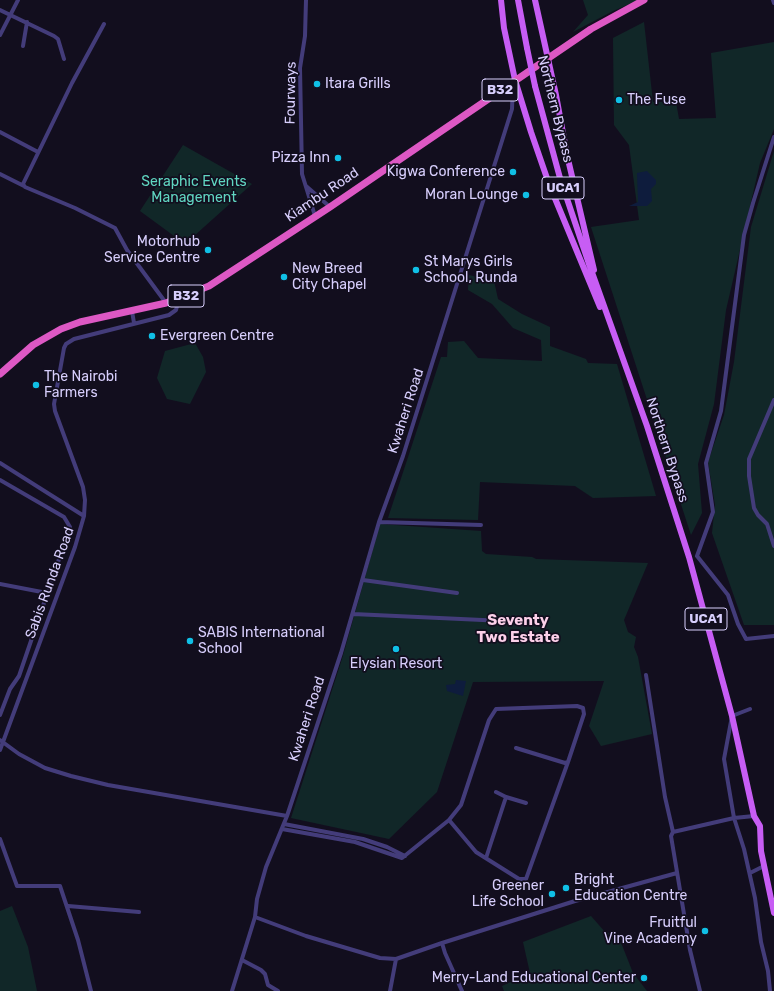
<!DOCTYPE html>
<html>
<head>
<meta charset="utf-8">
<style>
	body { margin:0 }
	canvas { display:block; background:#120e1e }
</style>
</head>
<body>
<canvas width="774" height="991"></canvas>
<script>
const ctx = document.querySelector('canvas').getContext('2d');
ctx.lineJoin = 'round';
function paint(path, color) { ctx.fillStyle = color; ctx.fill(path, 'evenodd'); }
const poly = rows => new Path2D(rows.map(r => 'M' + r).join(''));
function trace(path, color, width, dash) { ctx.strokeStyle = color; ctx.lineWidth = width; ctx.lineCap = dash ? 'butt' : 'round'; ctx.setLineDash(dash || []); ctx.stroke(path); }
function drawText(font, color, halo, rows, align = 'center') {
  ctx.font = font + ' Rubik,sans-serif'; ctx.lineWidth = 3.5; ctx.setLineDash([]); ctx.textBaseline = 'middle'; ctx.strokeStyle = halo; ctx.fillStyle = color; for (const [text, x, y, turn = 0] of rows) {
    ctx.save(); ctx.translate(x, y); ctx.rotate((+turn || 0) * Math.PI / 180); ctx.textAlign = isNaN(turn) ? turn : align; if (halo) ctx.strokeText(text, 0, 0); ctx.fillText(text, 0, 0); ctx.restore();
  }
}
const green = poly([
	[583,0,639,0,613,11,573,32,588,15],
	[644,22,653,102,676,102,679,119,716,118,711,53,774,42,774,129,760,163,726,310,714,404,698,464,702,513,691,535,591,227,639,220,629,145,614,125,613,38],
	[183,145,252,184,185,244,140,211],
	[774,151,774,625,744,625,712,533,715,505,708,462,724,415,734,362,751,227],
	[469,275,494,281,498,299,522,314,550,327,550,346,586,359,588,363,617,364,656,496,593,498,575,486,480,482,478,520,388,518,441,357,447,357,448,342,464,341,478,358,542,361,541,340,513,328,492,304,468,290],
	[195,343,203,357,206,372,190,404,167,399,157,378,165,351],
	[380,524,481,531,482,551,486,554,532,557,536,559,648,563,624,620,628,632,636,637,634,647,638,657,652,734,601,746,589,726,604,681,473,682,437,792,389,839,291,818,342,659],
	[12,906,28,947,37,991,0,991,0,911],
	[591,916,605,932,618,935,633,973,647,991,504,991,502,986,530,973,523,942]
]);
const water = poly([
	[647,171,656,180,656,184,651,189,652,201,647,206,629,206,638,202,637,173],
	[456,680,466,681,463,696,447,691,446,685,455,684]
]);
const minor = poly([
	[306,0,305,36,300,68,302,174,315,216],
	[773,0,774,3],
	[0,10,54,36,58,39,64,59],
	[104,24,72,83,23,184,25,187,75,208,115,228,127,250,166,303],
	[0,35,18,0],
	[23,46,27,22],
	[0,132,38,152],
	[0,174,24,186],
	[306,186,330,207],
	[132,311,134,323],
	[774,400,749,459,749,476,754,508,758,515,767,524,774,546],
	[0,463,84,516],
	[0,480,64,517,70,527,19,676,10,689,0,715],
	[379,522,481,525],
	[697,556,713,512,706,463,721,411,744,235,753,203,774,137],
	[697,556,728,595,738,624,746,639,774,636],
	[363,580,457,593],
	[0,584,47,593],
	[353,614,504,621],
	[646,675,665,797,673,832],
	[750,709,732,716,724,759,734,818,744,849,755,898,761,942,768,971,770,991],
	[0,740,19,754,45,768,71,776,108,785,287,816],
	[0,750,75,547,84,516,85,500,83,487,55,411,54,404,64,348,66,344,74,339,169,315,176,310,179,299],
	[506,797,526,803],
	[449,820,476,852,519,879,526,879,568,762],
	[284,824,363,839,387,847,405,856],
	[282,829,355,842,402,858,449,820,461,805,489,720,496,709,577,706,583,708,584,714,568,762,565,763,516,748],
	[0,839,17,886,60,886,78,940,91,991],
	[486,858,506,797,496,792],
	[750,873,764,866],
	[68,906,139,912],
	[255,917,306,936,380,958,396,959,442,943,575,901,677,873],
	[442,943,445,953,462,991],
	[242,960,261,970,265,974,268,985,278,991],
	[232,991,255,917,257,899,266,867,287,816,341,653,379,522,403,456,512,109,513,82],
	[390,991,396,959],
	[700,991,690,950,671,836,673,832,734,818,754,816]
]);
const primary = poly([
	[501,0,504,28,515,80,531,132,549,184,600,307],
	[518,0,527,48],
	[535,0,556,95,567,155,594,270],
	[535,86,560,178,589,264,647,426,689,557,732,716,754,816,760,826,761,851,774,913]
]);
const trunk = poly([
	[0,374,33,345,61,329,80,322,166,303,209,286,330,207,591,29,644,0]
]);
const primaryBridge = poly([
	[527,48,535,86]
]);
const markers = [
	[317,84,4,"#10c0e6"],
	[619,100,4,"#10c0e6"],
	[338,158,4,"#10c0e6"],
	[513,172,4,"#10c0e6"],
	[526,195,4,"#10c0e6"],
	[208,250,4,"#10c0e6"],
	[416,270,4,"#10c0e6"],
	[284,277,4,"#10c0e6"],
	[152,336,4,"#10c0e6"],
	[36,385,4,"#10c0e6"],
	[190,641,4,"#10c0e6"],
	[396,649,4,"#10c0e6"],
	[566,888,4,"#10c0e6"],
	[552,894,4,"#10c0e6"],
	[705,931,4,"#10c0e6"],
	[644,978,4,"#10c0e6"]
];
const shields = [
	[500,90,36],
	[563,188,42],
	[186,296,36],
	[706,619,42]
];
const shieldNames = [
	["B32",500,90],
	["UCA1",563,188],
	["B32",186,296],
	["UCA1",706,619]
];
const poiNames = [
	["Itara Grills",325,84],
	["The Fuse",627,100],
	["Pizza Inn",330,158,"right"],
	["Kigwa Conference",505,172,"right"],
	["Moran Lounge",518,195,"right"],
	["Motorhub",200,242,"right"],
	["Service Centre",200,258,"right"],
	["St Marys Girls",424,262],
	["School, Runda",424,278],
	["New Breed",292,269],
	["City Chapel",292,285],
	["Evergreen Centre",160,336],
	["The Nairobi",44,377],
	["Farmers",44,393],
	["SABIS International",198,633],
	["School",198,649],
	["Elysian Resort",396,664,"center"],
	["Bright",574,880],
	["Education Centre",574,896],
	["Greener",544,886,"right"],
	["Life School",544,902,"right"],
	["Fruitful",697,923,"right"],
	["Vine Academy",697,939,"right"],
	["Merry-Land Educational Center",636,978,"right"]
];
const streetNames = [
	["Fourways",291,93,-89],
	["Northern Bypass",555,109,76],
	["Kiambu Road",322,195,-34],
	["Kwaheri Road",406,411,-72],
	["Northern Bypass",667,450,72],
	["Sabis Runda Road",50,583,-70],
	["Kwaheri Road",307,719,-72]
];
const parkNames = [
	["Seraphic Events",194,182],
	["Management",194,198]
];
const neighbourhoodNames = [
	["Seventy",518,621],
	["Two Estate",518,638]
];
paint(green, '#112728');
paint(water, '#0e1c3d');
trace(minor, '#433c7a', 4);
trace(primary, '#c75df4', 6);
trace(trunk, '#dd58c4', 7);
trace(primaryBridge, '#c75df4', 6);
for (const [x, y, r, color] of markers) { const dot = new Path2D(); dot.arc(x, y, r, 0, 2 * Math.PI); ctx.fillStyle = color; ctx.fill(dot); trace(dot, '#120e1e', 1.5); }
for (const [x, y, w] of shields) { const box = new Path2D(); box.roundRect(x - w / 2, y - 11, w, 22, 3); ctx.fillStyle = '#120e1e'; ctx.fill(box); trace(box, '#d7cefc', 1); }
drawText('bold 13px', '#d7cefc', null, shieldNames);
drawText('14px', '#d7cefc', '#120e1e', poiNames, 'left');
drawText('14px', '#d7cefc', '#120e1e', streetNames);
drawText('14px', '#60d6c1', '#120e1e', parkNames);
drawText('bold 15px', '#fcd0e9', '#120e1e', neighbourhoodNames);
</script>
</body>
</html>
